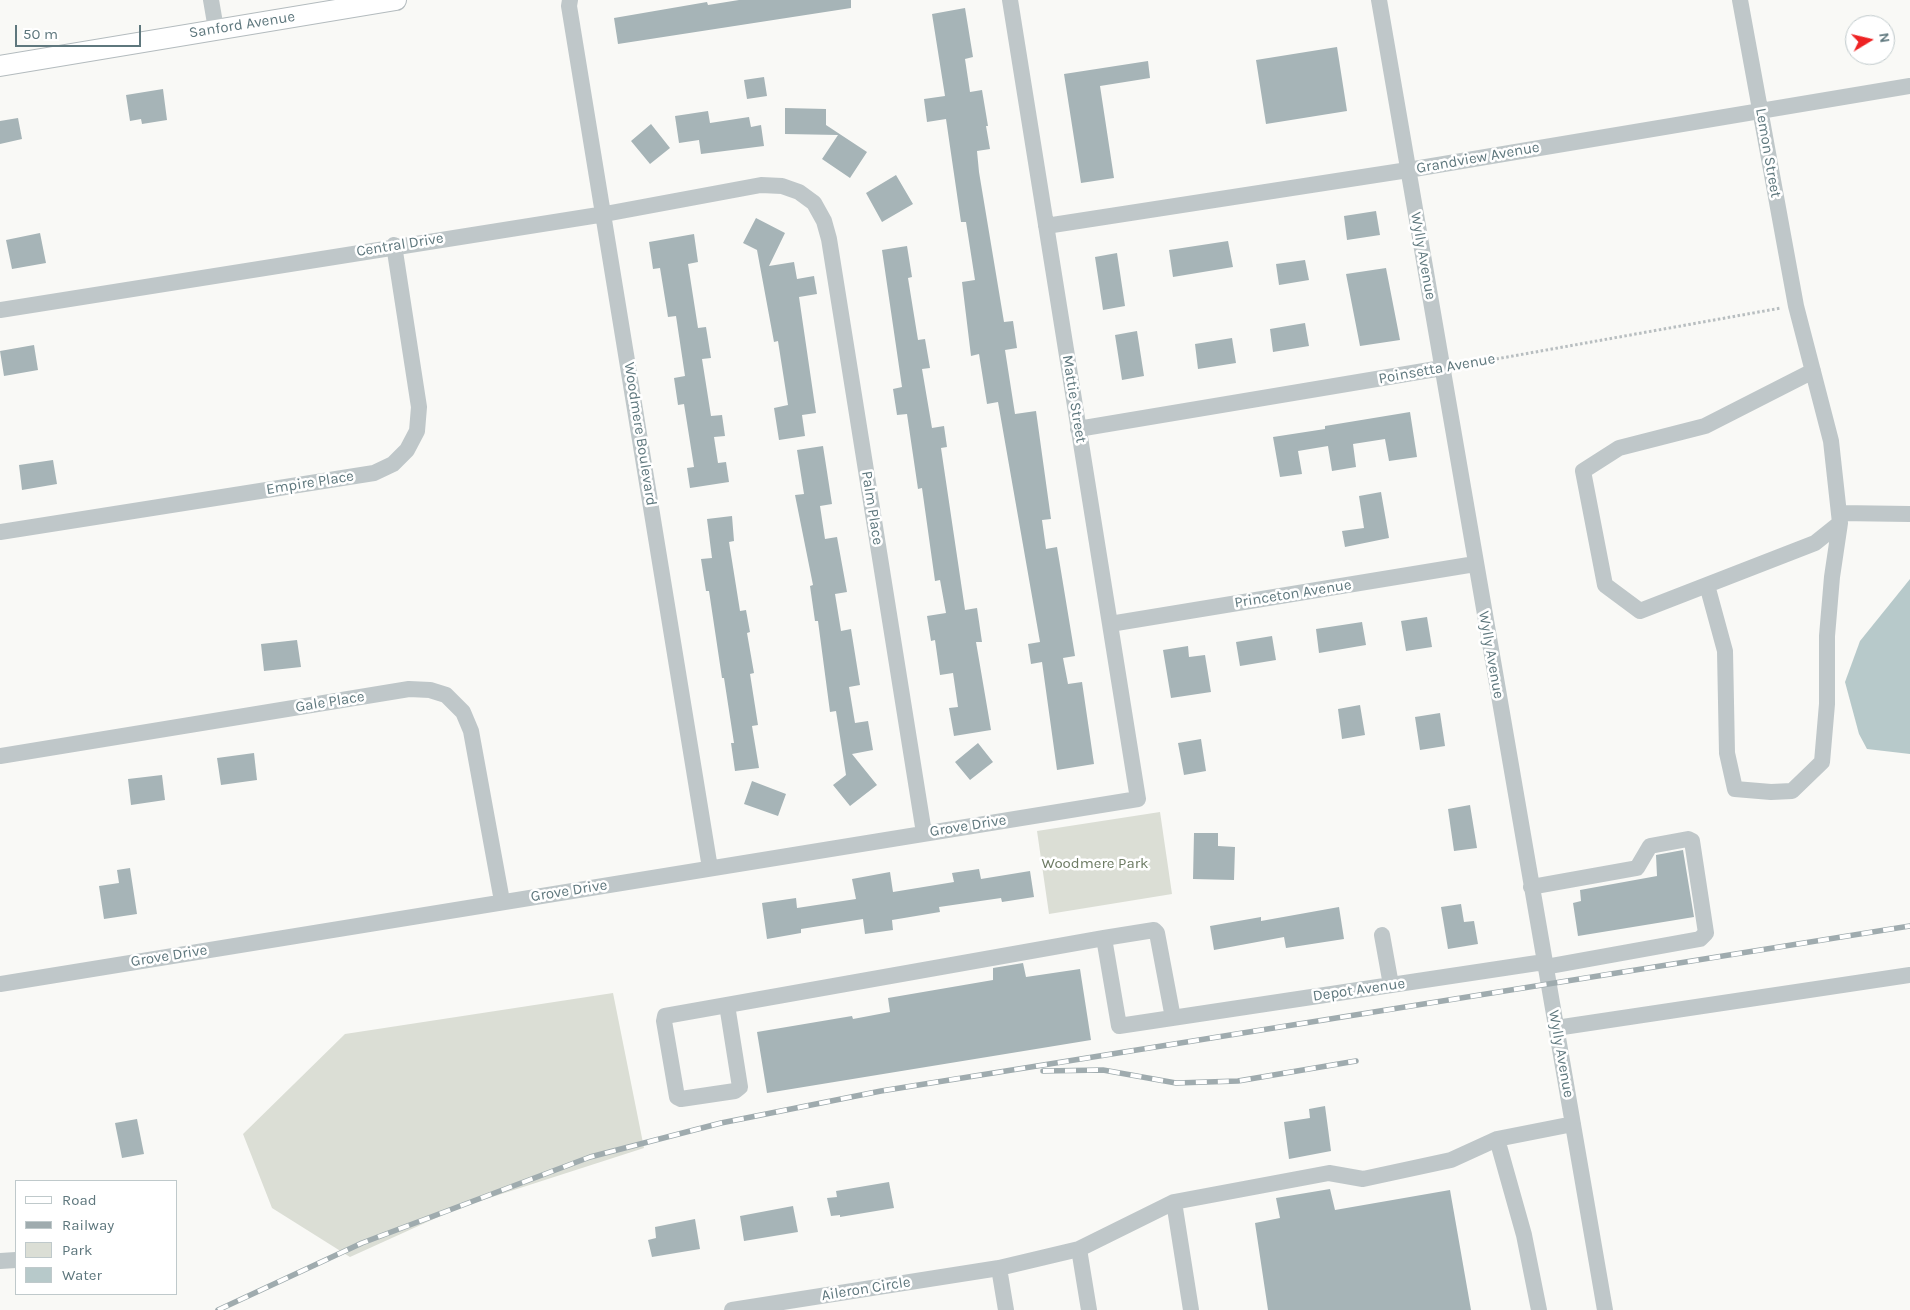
<!DOCTYPE html>
<html>
<head>
<meta charset="utf-8">
<style>
	body { margin:0 }
	#map { position:relative; width:1910px; height:1310px; overflow:hidden; background:#f9f9f6; font-family:Karla,sans-serif }
	canvas { display:block }
	.legend { position:absolute; left:15px; top:1180px; width:162px; height:115px; box-sizing:border-box; background:#fff; border:1px solid #bfc9cb; margin:0; padding:6px 9px; list-style:none; font-size:15px; color:#5e777d }
	.legend li { display:flex; align-items:center; gap:10px; height:25px }
	.legend b { width:25px; border:1px solid #bfc9cb }
	.north { position:absolute; left:1845px; top:15px; width:50px; height:50px; box-sizing:border-box; background:#fff; border:1px solid #bfc9cb; border-radius:50%; rotate:81deg; font-size:14px; font-weight:700; line-height:20px; text-align:center; color:#5e777d }
	.north::after { content:''; display:block; margin:auto; width:18px; height:22px; background:#ee2223; clip-path:polygon(50% 0,100% 100%,50% 72%,0 100%) }
	.scale { position:absolute; left:15px; top:25px; width:126px; height:22px; box-sizing:border-box; border:2px solid #5e777d; border-top:0; padding-left:6px; font-size:15px; line-height:18px; white-space:nowrap; color:#5e777d; -webkit-text-stroke:4px #fff; paint-order:stroke }
</style>
</head>
<body>
<div id="map">
<canvas width="1910" height="1310"></canvas>
<ul class="legend">
<li><b style="height:6px;background:#fff"></b>Road</li>
<li><b style="height:6px;background:#9fabae"></b>Railway</li>
<li><b style="height:14px;background:#dbded5"></b>Park</li>
<li><b style="height:14px;background:#b7c9ca"></b>Water</li>
</ul>
<div class="north">N</div>
<div class="scale">50 m</div>
</div>
<script>
const ctx = document.querySelector('canvas').getContext('2d');
ctx.lineJoin = 'round';
function paint(path, color) { ctx.fillStyle = color; ctx.fill(path, 'evenodd'); }
const poly = rows => new Path2D(rows.map(r => 'M' + r).join(''));
function trace(path, color, width, dash) { ctx.strokeStyle = color; ctx.lineWidth = width; ctx.lineCap = dash ? 'butt' : 'round'; ctx.setLineDash(dash || []); ctx.stroke(path); }
function drawText(font, color, halo, rows, align = 'center') {
  ctx.font = font + ' Karla,sans-serif'; ctx.lineWidth = 5; ctx.setLineDash([]); ctx.textBaseline = 'middle'; ctx.strokeStyle = halo; ctx.fillStyle = color; for (const [text, x, y, turn = 0] of rows) {
    ctx.save(); ctx.translate(x, y); ctx.rotate((+turn || 0) * Math.PI / 180); ctx.textAlign = isNaN(turn) ? turn : align; if (halo) ctx.strokeText(text, 0, 0); ctx.fillText(text, 0, 0); ctx.restore();
  }
}
const green = poly([
	[1160,812,1172,894,1049,914,1037,831],
	[613,993,644,1148,458,1208,350,1257,272,1208,243,1134,345,1034]
]);
const water = poly([
	[1910,579,1910,754,1867,749,1859,734,1845,682,1860,641]
]);
const building = poly([
	[739,0,851,0,851,8,618,44,614,18,707,2,708,5],
	[965,8,973,57,965,59,970,92,982,90,988,126,986,126,990,149,977,151,979,172,1004,322,1013,321,1017,348,1005,350,1015,414,1036,411,1051,519,1042,520,1046,549,1057,547,1075,656,1063,658,1068,684,1082,682,1094,764,1057,770,1042,662,1031,664,1028,644,1040,642,998,402,987,404,979,354,971,356,962,282,975,280,966,222,961,222,946,119,927,122,924,99,945,96,932,14],
	[1337,47,1347,111,1266,124,1256,60],
	[1148,61,1150,78,1100,86,1114,178,1081,183,1064,74],
	[764,77,767,96,747,99,744,80],
	[163,89,167,120,142,124,141,119,130,121,126,95],
	[785,108,826,109,826,125,867,152,850,178,822,159,838,135,785,134],
	[708,111,710,123,749,117,751,127,761,125,764,146,701,154,699,140,679,143,675,116],
	[18,118,22,139,0,144,0,121],
	[651,124,670,148,650,164,631,141],
	[896,175,913,204,882,222,866,193],
	[1376,211,1380,235,1347,240,1344,216],
	[756,218,785,233,769,266,794,262,797,279,814,276,817,294,799,297,816,413,802,415,805,436,779,440,774,408,788,405,778,341,774,342,757,250,743,243],
	[40,233,46,263,12,269,6,240],
	[694,234,698,262,688,264,698,328,706,327,711,358,702,359,711,416,722,415,725,436,714,437,718,463,726,462,729,482,690,488,687,468,694,467,684,404,678,405,674,378,685,376,676,316,668,317,660,268,653,269,649,242],
	[1228,241,1233,267,1173,277,1169,250],
	[907,246,912,277,908,278,918,340,925,339,930,368,922,369,932,428,944,426,947,447,941,448,965,610,977,608,982,642,976,642,991,730,954,736,949,708,958,707,953,673,940,675,935,640,931,641,927,616,946,613,940,580,935,581,922,488,918,489,907,414,897,415,893,389,902,387,882,250],
	[1117,253,1125,306,1103,310,1095,257],
	[1305,260,1309,280,1279,285,1276,264],
	[1386,268,1400,340,1360,346,1346,274],
	[1305,323,1309,346,1273,352,1270,329],
	[1137,331,1144,376,1122,380,1115,335],
	[1232,338,1236,363,1198,369,1195,344],
	[34,345,38,370,4,376,0,351],
	[1410,412,1417,457,1389,461,1385,439,1353,444,1356,467,1332,471,1328,446,1298,451,1302,474,1280,477,1273,437,1325,429,1325,426],
	[823,446,832,504,820,506,825,539,837,537,847,592,835,594,841,631,851,629,860,685,849,687,855,723,868,721,873,750,852,754,877,785,850,806,833,785,846,775,836,711,830,712,818,621,815,621,810,586,813,585,795,495,804,494,797,450],
	[53,460,57,484,22,490,19,465],
	[1381,492,1389,538,1345,547,1342,531,1364,528,1359,496],
	[732,516,734,541,729,542,740,611,746,610,750,632,747,633,754,673,750,674,758,725,752,726,759,768,735,771,731,743,734,743,724,678,722,678,709,591,706,591,701,559,712,558,707,519],
	[1427,617,1432,647,1406,651,1401,621],
	[1362,622,1366,645,1319,653,1316,629],
	[1272,636,1276,660,1240,666,1236,642],
	[297,640,301,667,264,671,261,644],
	[1188,646,1189,657,1205,655,1211,692,1171,698,1163,650],
	[1360,705,1365,735,1342,739,1338,709],
	[1440,713,1445,746,1420,750,1415,717],
	[1201,739,1206,771,1184,775,1178,743],
	[978,743,993,762,970,780,955,762],
	[254,753,257,780,221,785,217,758],
	[162,775,165,800,131,805,128,779],
	[752,781,786,794,778,816,744,804],
	[1470,805,1477,848,1454,851,1448,809],
	[1194,833,1218,833,1218,846,1235,847,1234,880,1193,879],
	[1683,850,1694,917,1578,936,1573,903,1581,901,1580,890,1657,876,1656,855],
	[130,868,137,914,104,919,99,886,119,883,117,870],
	[979,869,981,879,1030,871,1034,897,1002,902,1001,898,939,907,940,912,892,920,893,930,865,934,863,919,801,929,801,933,767,939,762,903,796,898,797,908,856,899,852,879,890,872,893,892,954,882,952,873],
	[1461,904,1464,922,1474,921,1478,944,1448,949,1441,907],
	[1339,907,1344,939,1286,948,1284,937,1214,950,1210,926,1261,917,1261,921],
	[1023,963,1026,977,1080,969,1091,1040,767,1093,757,1032,852,1016,853,1019,890,1012,888,998,993,980,993,968],
	[1325,1106,1331,1151,1289,1159,1284,1122,1310,1118,1309,1109],
	[137,1119,144,1154,122,1158,115,1123],
	[889,1182,894,1208,840,1217,840,1215,831,1216,827,1198,837,1197,836,1191],
	[1330,1189,1335,1210,1450,1190,1471,1310,1268,1310,1255,1223,1280,1218,1276,1198],
	[793,1206,798,1232,744,1241,740,1216],
	[695,1219,700,1249,652,1257,648,1240,656,1238,655,1227]
]);
const path = poly([
	[1457,366,1781,308]
]);
const minor = poly([
	[211,0,216,29],
	[570,0,569,6,710,868],
	[1379,0,1605,1310],
	[1046,226,1408,170,1910,86],
	[0,310,605,214,761,185,782,186,799,192,814,203,824,221,829,239,924,833],
	[1813,371,1705,426,1619,448,1583,471,1605,585,1640,611,1815,543,1840,523],
	[1078,429,1442,368],
	[1839,513,1910,514],
	[0,532,374,473,393,464,407,450,417,431,419,407,394,245],
	[1707,585,1725,651,1727,753,1735,789,1771,792,1792,791,1822,762,1827,704,1827,636,1832,577,1840,523,1831,441,1796,306,1740,0],
	[1110,624,1475,564],
	[0,756,409,689,430,690,446,695,463,712,471,731,502,901],
	[1531,887,1637,868,1650,846,1688,839,1692,841,1706,933,1700,939,1545,967],
	[1382,935,1391,985],
	[1104,938,1119,1026,1544,962],
	[0,984,1138,799,1010,0],
	[727,1005,740,1087,735,1091,681,1099,677,1097,664,1021,665,1016,727,1005,1104,938,1154,930,1157,933,1173,1018],
	[1556,1028,1910,975],
	[1497,1139,1524,1235,1539,1310],
	[1079,1249,1089,1310],
	[0,1261,16,1260],
	[999,1268,1006,1310],
	[732,1310,999,1268,1079,1249,1174,1202],
	[1191,1310,1174,1202,1329,1173,1363,1179,1451,1160,1497,1139,1573,1124]
]);
const major = poly([
	[0,66,396,0]
]);
const rail = poly([
	[1043,1071,1103,1070,1176,1083,1238,1081,1356,1061],
	[218,1310,362,1243,590,1157,721,1123,881,1091,1910,926]
]);
const streetNames = [
	["Sanford Avenue",242,25,-9],
	["Lemon Street",1768,153,80],
	["Grandview Avenue",1478,158,-10],
	["Central Drive",400,245,-9],
	["Wylly Avenue",1423,256,80],
	["Poinsetta Avenue",1437,369,-10],
	["Mattie Street",1074,399,81],
	["Woodmere Boulevard",640,434,81],
	["Empire Place",310,483,-9],
	["Palm Place",872,508,81],
	["Princeton Avenue",1293,594,-9],
	["Wylly Avenue",1491,655,80],
	["Gale Place",330,702,-9],
	["Grove Drive",968,826,-9],
	["Grove Drive",569,891,-9],
	["Grove Drive",169,956,-9],
	["Depot Avenue",1359,990,-8],
	["Wylly Avenue",1561,1054,80],
	["Aileron Circle",866,1289,-9]
];
const parkNames = [
	["Woodmere Park",1095,864]
];
paint(green, '#dbded5');
paint(water, '#b7c9ca');
paint(building, '#a6b4b7');
trace(major, '#b3bbbe', 22);
trace(path, '#b8bec0', 3, [2.5, 2.5]);
trace(minor, '#bfc7c9', 16);
trace(major, '#fff', 20);
trace(rail, '#9fabae', 5.5);
trace(rail, '#fff', 4, [11]);
drawText('15px', '#5e777d', '#fff', streetNames);
drawText('15px', '#6c7a62', '#fff', parkNames);
</script>
</body>
</html>
